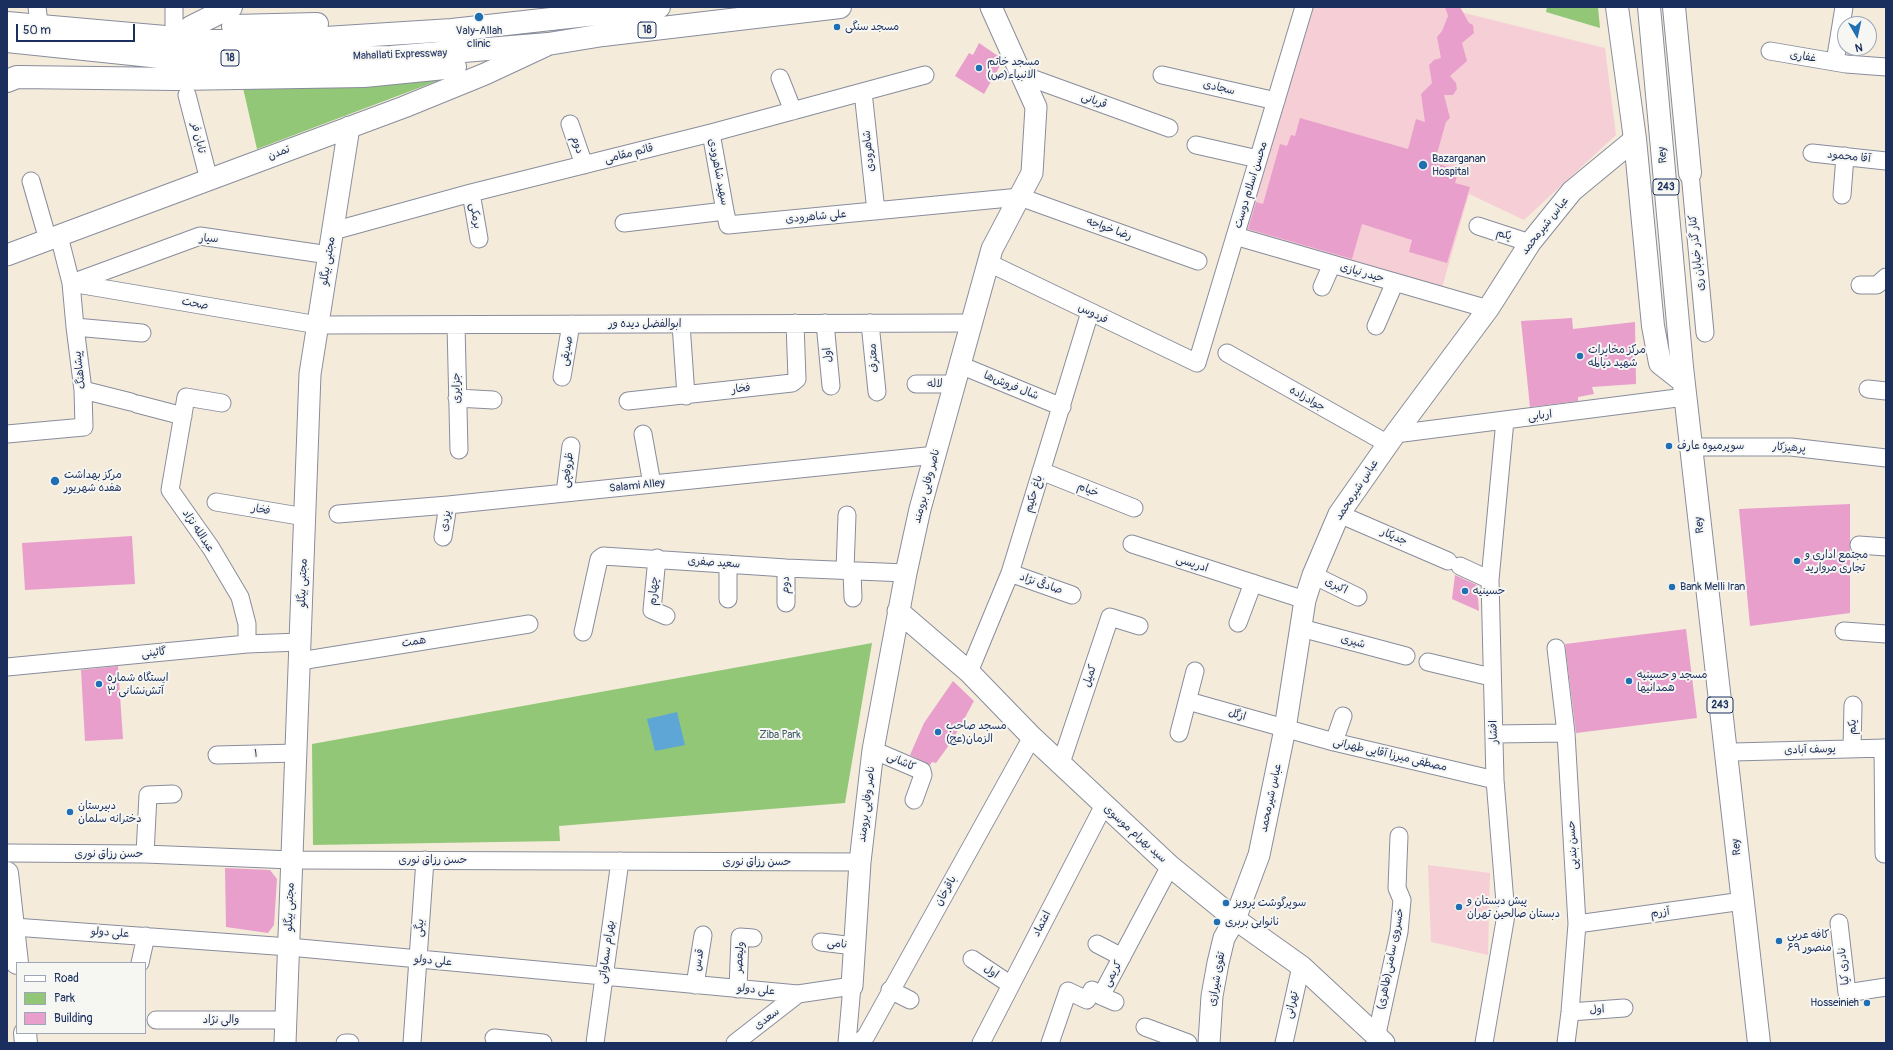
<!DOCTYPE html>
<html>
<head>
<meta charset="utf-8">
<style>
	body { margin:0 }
	#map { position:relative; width:1893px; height:1050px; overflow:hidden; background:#f4ebdb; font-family:Pangolin,sans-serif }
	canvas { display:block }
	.frame { position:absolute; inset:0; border:8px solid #1b2f5e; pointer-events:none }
	.legend { position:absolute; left:16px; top:962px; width:130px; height:72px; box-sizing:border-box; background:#f6f6f2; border:1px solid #9ea6b7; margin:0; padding:5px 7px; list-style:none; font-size:12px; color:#1b2f5e }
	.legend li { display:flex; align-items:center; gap:8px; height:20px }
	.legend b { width:20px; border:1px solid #9ea6b7 }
	.north { position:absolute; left:1837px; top:16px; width:40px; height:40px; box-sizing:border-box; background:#f6f6f2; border:1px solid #9ea6b7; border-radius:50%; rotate:171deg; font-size:11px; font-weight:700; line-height:16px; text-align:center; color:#1b2f5e }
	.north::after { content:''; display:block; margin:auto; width:14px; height:18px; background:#1f6fb2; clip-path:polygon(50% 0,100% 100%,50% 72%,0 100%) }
	.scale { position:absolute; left:16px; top:24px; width:119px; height:18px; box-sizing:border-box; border:2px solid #1b2f5e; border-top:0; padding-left:5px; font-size:12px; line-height:14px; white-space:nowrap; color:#1b2f5e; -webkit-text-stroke:3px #f6f6f2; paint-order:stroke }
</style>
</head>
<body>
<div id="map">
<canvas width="1893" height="1050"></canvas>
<div class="frame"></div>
<ul class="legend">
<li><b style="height:5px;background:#fff"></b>Road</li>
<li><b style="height:11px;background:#93c778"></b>Park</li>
<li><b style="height:11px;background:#e89fcc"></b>Building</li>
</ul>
<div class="north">N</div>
<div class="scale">50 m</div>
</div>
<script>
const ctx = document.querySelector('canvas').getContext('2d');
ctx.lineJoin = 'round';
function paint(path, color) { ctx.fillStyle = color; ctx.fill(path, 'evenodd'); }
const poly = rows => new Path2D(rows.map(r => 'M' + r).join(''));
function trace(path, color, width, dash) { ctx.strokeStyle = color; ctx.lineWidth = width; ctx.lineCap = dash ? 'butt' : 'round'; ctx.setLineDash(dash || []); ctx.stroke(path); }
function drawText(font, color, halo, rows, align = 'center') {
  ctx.font = font + ' Pangolin,"Playpen Sans Arabic",sans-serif'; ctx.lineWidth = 4; ctx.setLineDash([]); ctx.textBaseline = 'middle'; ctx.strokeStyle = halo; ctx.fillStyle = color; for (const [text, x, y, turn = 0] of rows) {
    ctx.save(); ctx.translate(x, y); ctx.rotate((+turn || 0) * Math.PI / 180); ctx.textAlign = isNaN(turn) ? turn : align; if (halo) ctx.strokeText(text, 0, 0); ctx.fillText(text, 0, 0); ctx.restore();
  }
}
const built = poly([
	[1307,7,1441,7,1605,48,1616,135,1524,220,1469,194,1441,291,1243,234],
	[1428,865,1490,873,1488,955,1431,942]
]);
const green = poly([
	[1547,7,1598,7,1600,28,1546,12],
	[461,72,257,149,243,88],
	[872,643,845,803,559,826,560,841,313,845,312,744]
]);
const water = poly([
	[677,712,685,745,655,751,647,719]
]);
const building = poly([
	[1445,7,1460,7,1469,23,1473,25,1474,33,1462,43,1467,61,1450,76,1456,83,1457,89,1453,95,1444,95,1450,118,1446,122,1436,157,1440,158,1438,164,1459,170,1455,183,1470,187,1447,263,1409,252,1412,240,1362,224,1352,259,1248,229,1256,202,1263,204,1280,144,1287,146,1291,135,1295,136,1300,118,1408,149,1416,119,1425,122,1421,94,1432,83,1429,65,1434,60,1441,58,1437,37,1442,31,1448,16],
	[979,43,1001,58,1002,62,984,94,955,76,969,53,973,55],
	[1572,318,1573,329,1635,322,1636,384,1592,387,1594,394,1578,397,1578,401,1530,407,1521,321],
	[1850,504,1850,613,1750,626,1739,509],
	[132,536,135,584,25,590,22,543],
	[1455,575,1477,585,1479,611,1452,599],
	[1686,629,1697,718,1576,733,1565,644],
	[118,666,123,739,85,741,81,670],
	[953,681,974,701,952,741,936,763,932,762,930,765,910,755,924,723],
	[225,868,270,870,277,879,274,925,268,933,226,927]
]);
const minor = poly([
	[37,7,38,15],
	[174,25,174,7],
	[1770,51,1846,64,1886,67],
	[1835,62,1844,7],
	[1020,74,1169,128],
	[1162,75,1276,101],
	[780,78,793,111],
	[863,92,876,211],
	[187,95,209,180],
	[570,124,584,165],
	[711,133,725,211],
	[1196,145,1258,159],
	[1812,153,1886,161],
	[1690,173,1705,333],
	[31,181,48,240],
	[471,193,479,239],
	[1842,195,1845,156],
	[624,223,725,211,728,225,1020,197,1198,261],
	[1478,226,1530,243],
	[333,231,471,193,711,133,925,75],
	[1235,236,1488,309],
	[989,263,1197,363,1304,7],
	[71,283,318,325,972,323],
	[72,283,200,236,329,255],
	[1860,285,1877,285,1886,277],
	[1322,287,1332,264],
	[825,323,831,386],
	[870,323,877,392],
	[681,324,686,396],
	[456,325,459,450],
	[1376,326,1395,282],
	[75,327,142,333],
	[1227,353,1388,444],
	[960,365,1062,407],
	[562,377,571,324],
	[916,384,954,384],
	[1868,389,1886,391],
	[83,390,131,402],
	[457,398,493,400],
	[628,401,792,383,797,379,795,323],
	[222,403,186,397,170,490,211,548,240,597,247,624,247,644],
	[137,404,183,416],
	[7,434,84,427,83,390,75,327,71,283,59,236],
	[643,434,652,484],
	[1395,434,1685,397],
	[1691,447,1791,447,1886,458],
	[1041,471,1134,508],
	[565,493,571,446],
	[216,502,305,517],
	[338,514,448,505,936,455],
	[1339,514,1448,561],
	[443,537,448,505],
	[1132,544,1305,600],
	[1859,545,1886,547],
	[657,558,652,610,666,616],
	[1460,566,1490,580],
	[845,570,847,515],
	[852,571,853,598],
	[1010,573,1072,595],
	[1313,575,1358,597],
	[728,599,728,564],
	[786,603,786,568],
	[1238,623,1253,583],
	[1301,628,1406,656],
	[1844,631,1886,634],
	[583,632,599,559,603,556,786,568,906,573],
	[1556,648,1566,733,1577,924,1570,1012,1566,1043],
	[300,661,529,624],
	[1428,662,1491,677],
	[7,667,247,644,300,642],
	[969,672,1010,573,1090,312],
	[1188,701,1334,742,1495,780],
	[1179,733,1195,671],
	[1495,734,1566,733],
	[1334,742,1343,716],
	[1883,748,1884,854],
	[1852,749,1853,705],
	[873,750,922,771,923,775,914,800],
	[1734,752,1886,748],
	[217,755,296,753],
	[1061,763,1110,617,1139,626],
	[7,853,145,854,292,860,860,862],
	[145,854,148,795,173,794],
	[1839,923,1847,993,1886,987],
	[1577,924,1743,901],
	[14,927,289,947,798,994,852,986,847,1043],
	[821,942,854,946],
	[1097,944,1122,957],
	[972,959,1011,985],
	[140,963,146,936],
	[695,985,703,935],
	[738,989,740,937,753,938],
	[890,990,910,1000],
	[1101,996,1115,1002],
	[1570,1012,1624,1008],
	[156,1020,286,1020],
	[1145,1027,1188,1043],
	[494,1038,543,1043],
	[345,1043,350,1043],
	[412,1043,425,860],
	[595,1043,620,861],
	[735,1043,798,994],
	[859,1043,866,1036,1032,737],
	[981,1043,1104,805],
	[1050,1043,1068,991,1087,1000,1092,990,1101,996,1170,866],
	[1284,1043,1301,966],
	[1375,1043,1399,932,1402,900,1397,888,1399,836],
	[1484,1043,1506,915,1495,780,1490,580,1505,420]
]);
const tertiary = poly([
	[7,255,404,107,485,74,545,46],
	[898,611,969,672,1032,737,1170,866,1235,919,1301,966,1384,1043],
	[852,986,860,862,873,750,906,573,920,509,992,249,1032,173,1036,107,991,7],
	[285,1043,310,374,349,127],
	[1209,1043,1212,996,1218,963,1224,938,1235,919,1259,855,1285,729,1305,600,1313,575,1339,514,1395,434,1488,309,1530,243,1572,191,1635,139]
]);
const secondary = poly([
	[191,27,231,7]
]);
const primary = poly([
	[1617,7,1635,139,1653,326,1660,363,1683,381],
	[1649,7,1682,367,1759,1043],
	[1674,7,1690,173],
	[7,873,17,963],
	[25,1033,26,1043]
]);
const trunk = poly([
	[7,23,210,41,278,41,452,30,659,7],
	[233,26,317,24],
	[7,41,180,59,391,57,548,44,603,35,840,7],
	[7,81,17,77,176,79,364,76,455,67]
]);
const markers = [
	[479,17,5,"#1f6fb2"],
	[837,27,4,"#1f6fb2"],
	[979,68,4,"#1f6fb2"],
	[1423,165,5,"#1f6fb2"],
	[1580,356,4,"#1f6fb2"],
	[1669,446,4,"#1f6fb2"],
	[55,481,5,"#1f6fb2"],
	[1797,561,4,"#1f6fb2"],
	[1672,587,4,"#1f6fb2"],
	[1465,591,4,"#1f6fb2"],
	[1629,681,4,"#1f6fb2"],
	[99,684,4,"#1f6fb2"],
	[938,732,4,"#1f6fb2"],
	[70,812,4,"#1f6fb2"],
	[1226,903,4,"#1f6fb2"],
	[1459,907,4,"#1f6fb2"],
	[1217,922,4,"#1f6fb2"],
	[1779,941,4,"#1f6fb2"],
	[1867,1003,4,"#1f6fb2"]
];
const shields = [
	[647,30,18],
	[230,58,18],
	[1666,187,26],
	[1720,705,26]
];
const shieldNames = [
	["18",647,30],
	["18",230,58],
	["243",1666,187],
	["243",1720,705]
];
const poiNames = [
	["مسجد سنگی",845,27],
	["Valy-Allah",479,31,"center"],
	["clinic",479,44,"center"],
	["مسجد خاتم",987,62],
	["الانبیاء(ص)",987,75],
	["Bazarganan",1432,159],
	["Hospital",1432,172],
	["مرکز مخابرات",1588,350],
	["شهید دیالمه",1588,363],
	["سوپرمیوه عارف",1677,446],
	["مرکز بهداشت",64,475],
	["هفده شهریور",64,488],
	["مجتمع اداری و",1805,555],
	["تجاری مروارید",1805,568],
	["Bank Melli Iran",1680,587],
	["حسینیه",1473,591],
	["مسجد و حسینیه",1637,675],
	["همدانیها",1637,688],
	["ایستگاه شماره",107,678],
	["۳ آتش‌نشانی",107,691],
	["مسجد صاحب",946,726],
	["الزمان(عج)",946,739],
	["دبیرستان",78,806],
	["دخترانه سلمان",78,819],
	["پیش دبستان و",1467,901],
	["دبستان صالحین تهران",1467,914],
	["سوپرگوشت پرویز",1234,903],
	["نانوایی بربری",1225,922],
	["کافه عربی",1787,935],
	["منصور ۶۹",1787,948],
	["Hosseinieh",1859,1003,"right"]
];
const streetNames = [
	["Mahallati Expressway",400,55,-2],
	["غفاری",1803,57,9],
	["سجادی",1219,88,13],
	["قربانی",1094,101,20],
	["تابان فر",198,138,76],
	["دوم",577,145,71],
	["شاهرودی",869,151,-96],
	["تمدن",279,153,-21],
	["قائم مقامی",629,154,-14],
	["Rey",1663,155,-95],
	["آقا محمود",1849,157,6],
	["سهید شاهرودی",718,172,79],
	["محسن اسلام دوست",1251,185,-73],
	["برمکی",475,216,80],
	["علی شاهرودی",816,217,-5],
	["عباس شیرمحمد",1545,226,-52],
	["رضا خواجه",1109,229,20],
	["یکم",1504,235,18],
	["سیار",209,239,3],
	["کنار گذر خیابان ری",1697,253,-96],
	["مجتبی بیگلو",328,261,-81],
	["حیدر نیازی",1362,273,16],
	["صحت",195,304,10],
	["فردوس",1093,314,26],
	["ابوالفضل دیده ور",645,324],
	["صدیقی",567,351,-80],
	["اول",828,355,-95],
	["معترف",874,358,-95],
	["پیشاهنگ",80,370,-97],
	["لاله",935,384],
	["شال فروش‌ها",1011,386,22],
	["جزایری",457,388,-91],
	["فخار",741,389,-7],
	["جوادزاده",1307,399,30],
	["اربابی",1540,416,-7],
	["پرهیزکار",1789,448,3],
	["ظروفچی",568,470,-83],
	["Salami Alley",637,486,-6],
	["ناصر وفایی برومند",927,486,-75],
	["خیام",1088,490,22],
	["عباس شیرمحمد",1357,490,-57],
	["باغ حکیم",1034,494,-73],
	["فخار",261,510,10],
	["یزدی",446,521,-81],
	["Rey",1700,525,-96],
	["عبدالله نژاد",198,531,56],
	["جدیکار",1394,537,24],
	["سعید صفری",714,563,4],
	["ادریسی",1192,564,18],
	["مجتبی بیگلو",303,583,-88],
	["صادقی نژاد",1041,584,19],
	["دوم",786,585,-89],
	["اکبری",1336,586,26],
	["چهارم",654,591,-86],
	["همت",414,642,-9],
	["شیری",1353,642,15],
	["گائینی",154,653,-6],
	["کمیل",1090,676,-71],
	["ازگل",1237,715,16],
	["یکم",1853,727,-89],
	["افشار",1494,732,-92],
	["یوسف آبادی",1810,750,-2],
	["۱",256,754,-1],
	["مصطفی میرزا آقایی طهرانی",1390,755,13],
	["کاشانی",901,762,24],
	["عباس شیرمحمد",1271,798,-78],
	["ناصر وفایی برومند",867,804,-83],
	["سید بهرام موسوی",1135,834,42],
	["حسن بندپی",1573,845,-93],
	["Rey",1737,847,-96],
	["حسن رزاق نوری",109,854],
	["حسن رزاق نوری",433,860],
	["حسن رزاق نوری",757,862],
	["باقرخان",946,891,-61],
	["مجتبی بیگلو",290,907,-88],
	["آزرم",1660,913,-8],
	["اعتماد",1042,924,-63],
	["بیگی",420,928,-86],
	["علی دولو",110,933,4],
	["نامی",837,944,6],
	["بهرام سماواتی",607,952,-82],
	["ولیعصر",740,957,-86],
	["خسروی سامنی(طاهری)",1391,959,-79],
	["قدس",699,960,-81],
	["علی دولو",433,961,5],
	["نادری کیا",1844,966,-96],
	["اول",991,972,34],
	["کریمی",1113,974,-61],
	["تقوی شیرازی",1217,979,-80],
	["علی دولو",756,990,5],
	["تهرانی",1292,1005,-77],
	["اول",1597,1010,-4],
	["سعدی",767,1019,-37],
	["والی نژاد",221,1020]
];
const parkNames = [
	["Ziba Park",780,735]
];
paint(built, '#f6cfd6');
paint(green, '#93c778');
paint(water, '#5da6d5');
paint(building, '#e89fcc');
trace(minor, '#888d9c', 19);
trace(tertiary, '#888d9c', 23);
trace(secondary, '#888d9c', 24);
trace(primary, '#888d9c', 24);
trace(trunk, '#888d9c', 24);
trace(minor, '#fff', 17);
trace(tertiary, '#fff', 21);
trace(secondary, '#fff', 22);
trace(primary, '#fff', 22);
trace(trunk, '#fff', 22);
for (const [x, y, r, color] of markers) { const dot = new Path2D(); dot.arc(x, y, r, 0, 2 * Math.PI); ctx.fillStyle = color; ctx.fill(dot); trace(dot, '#f6f6f2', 1.5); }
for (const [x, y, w] of shields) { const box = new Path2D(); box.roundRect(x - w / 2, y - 8, w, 16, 3); ctx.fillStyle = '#f6f6f2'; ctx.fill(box); trace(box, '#1b2f5e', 1); }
drawText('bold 10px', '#1b2f5e', null, shieldNames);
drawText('11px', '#1b2f5e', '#f6f6f2', poiNames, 'left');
drawText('11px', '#1b2f5e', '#f6f6f2', streetNames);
drawText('11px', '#3f5d66', '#f6f6f2', parkNames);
</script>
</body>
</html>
